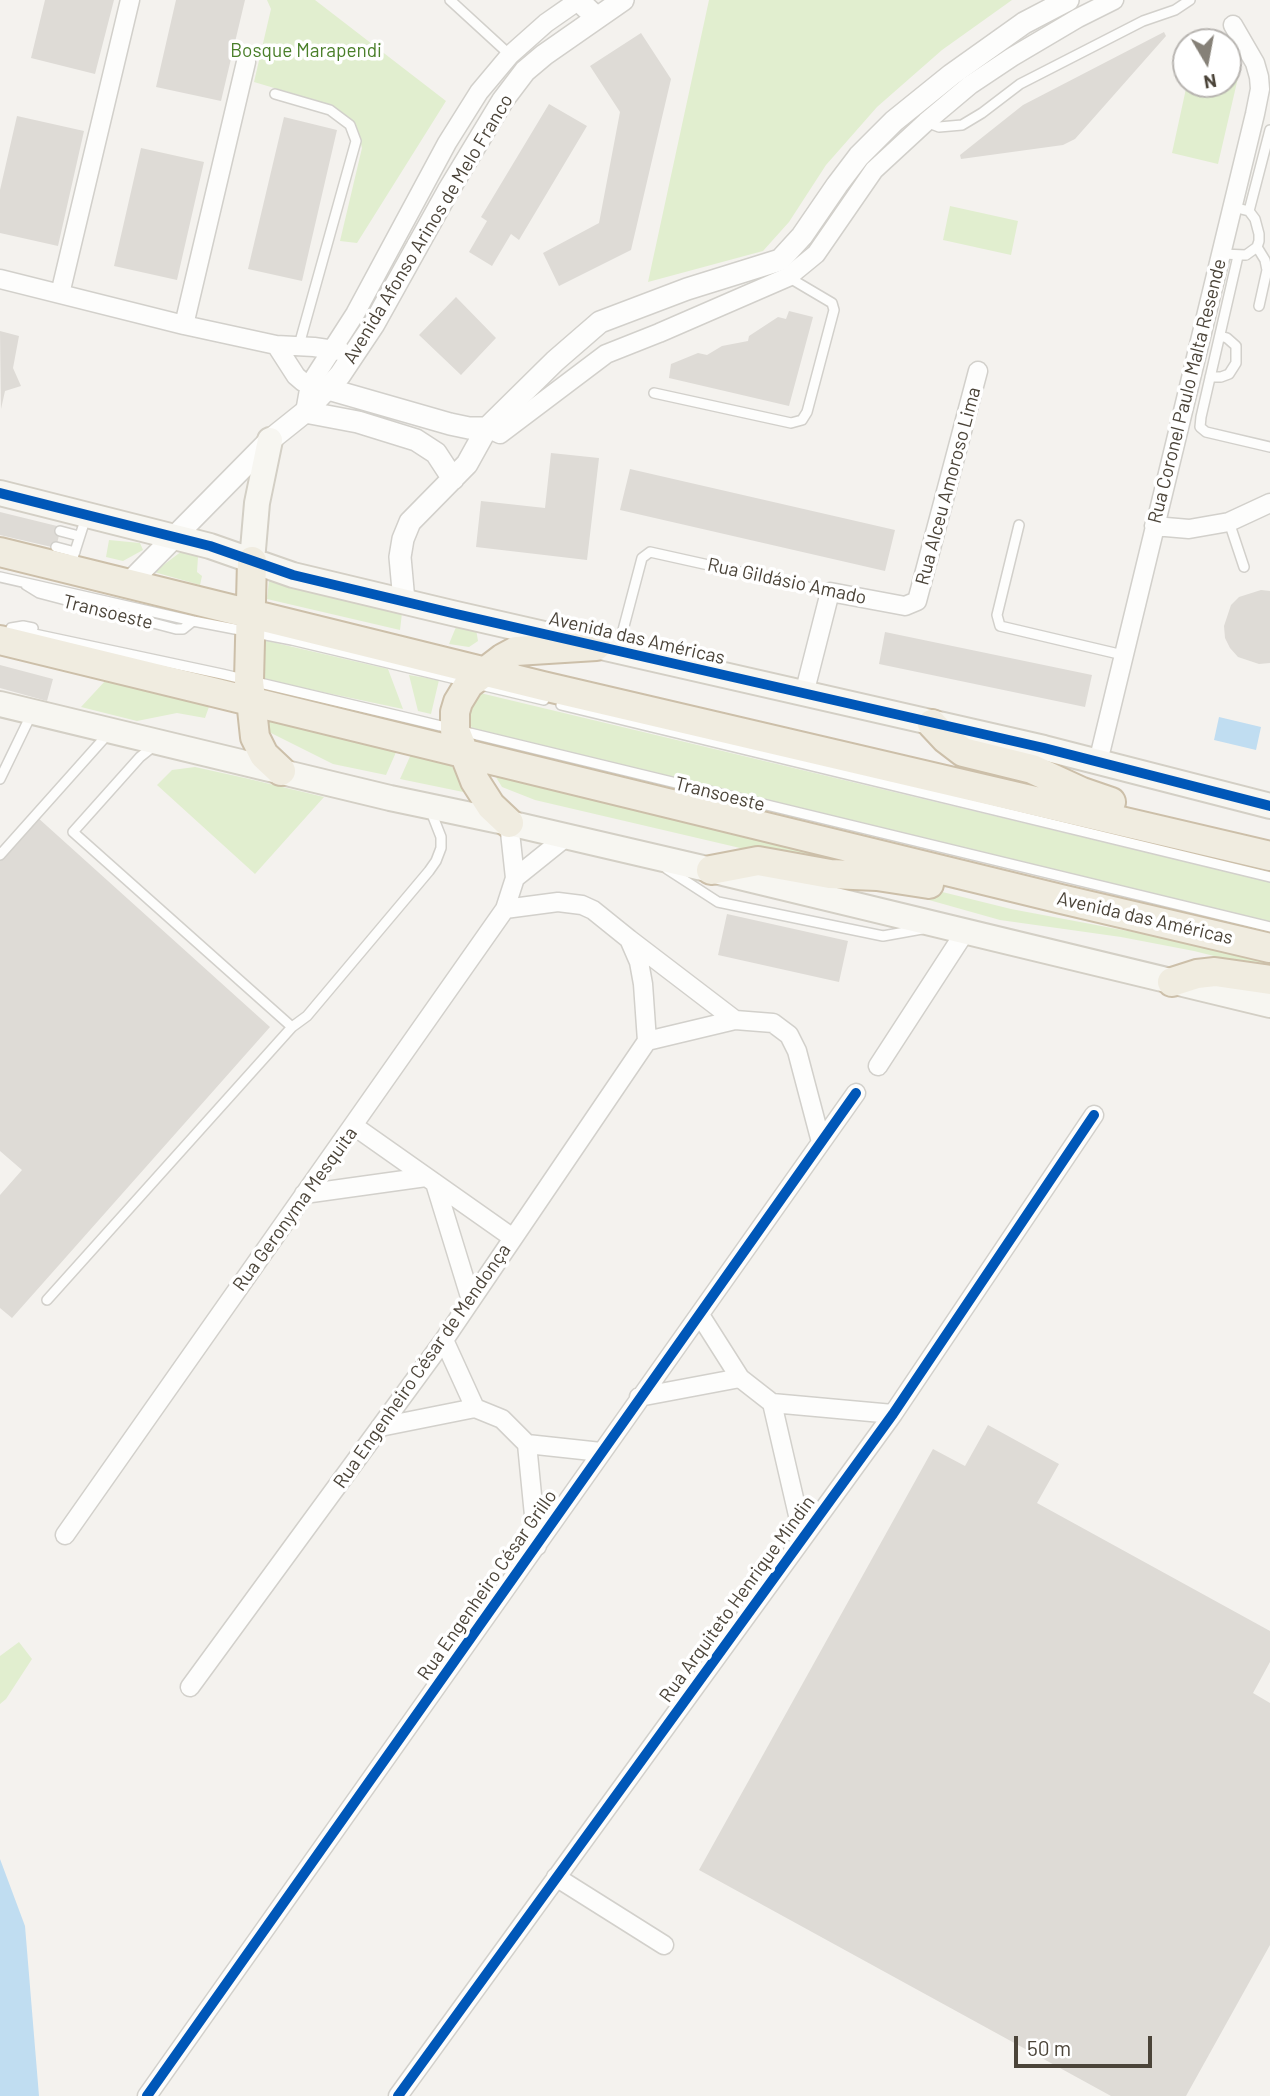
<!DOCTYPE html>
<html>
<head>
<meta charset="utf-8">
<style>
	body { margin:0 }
	#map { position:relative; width:1270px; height:2096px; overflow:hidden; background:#f4f2ee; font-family:Barlow,sans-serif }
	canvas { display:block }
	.north { position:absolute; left:1172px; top:28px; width:70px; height:70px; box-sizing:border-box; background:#fff; border:2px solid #b7b4b0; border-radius:50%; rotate:170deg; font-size:19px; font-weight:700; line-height:28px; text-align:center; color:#4b4439 }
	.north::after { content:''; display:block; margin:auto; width:24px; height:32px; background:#868178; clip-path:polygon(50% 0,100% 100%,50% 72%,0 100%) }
	.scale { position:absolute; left:1014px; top:2036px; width:138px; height:32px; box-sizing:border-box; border:4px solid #4b4439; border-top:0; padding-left:9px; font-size:21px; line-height:24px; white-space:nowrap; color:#4b4439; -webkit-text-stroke:5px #fff; paint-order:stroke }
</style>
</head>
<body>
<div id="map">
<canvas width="1270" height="2096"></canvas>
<div class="north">N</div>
<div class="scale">50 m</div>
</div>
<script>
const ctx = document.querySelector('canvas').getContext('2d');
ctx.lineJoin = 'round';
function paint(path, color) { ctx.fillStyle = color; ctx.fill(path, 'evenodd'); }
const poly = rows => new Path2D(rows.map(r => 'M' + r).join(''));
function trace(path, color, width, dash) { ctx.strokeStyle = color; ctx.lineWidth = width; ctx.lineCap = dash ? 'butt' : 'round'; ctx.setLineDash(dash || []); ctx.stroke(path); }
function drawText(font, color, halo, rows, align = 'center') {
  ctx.font = font + ' Barlow,sans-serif'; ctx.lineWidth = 7; ctx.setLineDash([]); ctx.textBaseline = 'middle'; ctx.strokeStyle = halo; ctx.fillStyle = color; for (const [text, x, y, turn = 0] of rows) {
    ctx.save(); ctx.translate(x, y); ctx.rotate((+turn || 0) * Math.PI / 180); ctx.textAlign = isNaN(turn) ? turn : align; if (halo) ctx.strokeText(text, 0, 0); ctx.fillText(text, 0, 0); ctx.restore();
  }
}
const green = poly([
	[267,0,315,0,446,101,357,243,340,241,362,148,357,130,347,116,318,101,254,82,271,9],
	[709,0,1012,0,942,50,877,107,826,165,789,222,763,251,648,282],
	[1228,66,1240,69,1218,164,1172,153,1187,84,1228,84],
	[950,206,1018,221,1011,255,943,240],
	[109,540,140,543,143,550,123,561,106,557],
	[182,551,198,557,197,572,202,576,200,585,154,572],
	[269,581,402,613,400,630,267,599],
	[456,627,476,629,478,641,469,647,449,644],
	[263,640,388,669,403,709,261,679],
	[409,675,439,680,431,714,418,711],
	[106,680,210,704,205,718,177,713,137,721,81,707],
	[476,692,1270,882,1270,925,474,732,470,724,470,710],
	[263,717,397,750,386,775,333,764,263,729],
	[412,752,449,763,473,794,400,779],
	[195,767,245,778,324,797,255,874,157,785,172,770],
	[494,774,887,868,800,862,535,800,502,787],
	[865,882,910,884,1011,909,1197,944,1270,961,1270,970,1194,951,1121,937,1000,920],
	[19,1642,32,1659,6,1699,0,1704,0,1656]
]);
const water = poly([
	[1219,717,1261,727,1256,750,1214,740],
	[0,1859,25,1926,39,2096,0,2096]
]);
const building = poly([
	[45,0,114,0,95,74,31,58],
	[176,0,245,0,221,101,156,87],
	[1164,32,1166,36,1075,139,1063,145,961,159,960,155,1023,105],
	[641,33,671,79,631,250,559,286,543,253,599,223,620,112,590,66],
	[549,104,587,126,519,240,511,234,492,266,469,252,487,221,481,217],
	[17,116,84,131,58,246,0,233,0,190],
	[284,117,337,130,302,281,248,269],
	[141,148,204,162,177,280,114,266],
	[456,297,496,338,461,375,419,335],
	[789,311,813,317,789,406,669,378,671,364,698,353,707,355,722,346,748,341,749,336,778,317,786,319],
	[0,331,19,336,13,368,21,386,5,391,1,409],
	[551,453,599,458,587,560,476,547,481,501,545,508],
	[630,469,895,530,885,571,620,510],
	[0,512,61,527,56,548,0,535],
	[1261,590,1270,591,1270,663,1259,664,1238,657,1230,648,1225,638,1224,626,1231,605,1239,597],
	[885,632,1092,675,1085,707,879,664],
	[0,665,53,679,47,701,0,688],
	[37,817,270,1027,12,1318,0,1308,0,1195,22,1170,0,1151,0,859],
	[727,914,848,941,839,982,718,955],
	[988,1425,1059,1464,1037,1503,1270,1631,1270,1662,1253,1693,1270,1703,1270,1945,1186,2096,1111,2096,699,1870,933,1449,965,1466]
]);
const service = poly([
	[450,0,510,55],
	[275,94,330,110,350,125,356,141,299,345],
	[926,122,939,127,962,125,982,113,1020,84,1143,21,1175,10,1190,0],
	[1249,211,1270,130],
	[1257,247,1265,260,1267,270,1259,306],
	[1222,254,1246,255,1257,247,1259,241,1259,234,1255,219,1249,211,1233,207],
	[1238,256,1201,417,1200,427,1206,432,1270,447],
	[1210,377,1221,377,1229,374,1236,363,1236,346,1227,338,1220,336],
	[654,393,791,423,802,420,807,412,834,310,832,303,788,277],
	[1229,522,1244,567],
	[1019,525,997,615,1000,626,1123,655],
	[60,531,79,536],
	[56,547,75,552],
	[70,567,86,517],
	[0,577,193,621,292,640,544,700],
	[26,585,39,593,176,629,183,629,193,621],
	[11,628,23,626,33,628],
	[25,632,222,674,412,719,1270,927],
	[618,649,642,558,650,552,830,592],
	[561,705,1270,877],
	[155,745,140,757,73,832,292,1027],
	[0,779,31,715],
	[0,855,108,734],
	[667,869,718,902,883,936,922,929],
	[47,1300,292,1027,307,1016,429,871,436,861,441,848,441,837,430,809]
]);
const minor = poly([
	[0,279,184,325,276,345,314,347,341,351],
	[60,294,130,0],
	[184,325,246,62],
	[276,345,296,376,303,382,319,387],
	[305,412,310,384,355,314,447,143,479,92,510,55,546,23,579,0],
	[487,428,500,434,606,354,659,333,788,277,816,254,874,170,926,122,970,85,1012,57,1078,18,1114,0],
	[1154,526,1189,529,1229,522,1270,503],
	[804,694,830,592,905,606,917,601,978,371],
	[1098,762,1255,114,1260,89,1259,77,1255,63,1233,25],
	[515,878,566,837],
	[505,909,558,902,582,905,593,910,629,939,639,962,643,984,647,1041,735,1020,773,1023,789,1035,797,1051,821,1142],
	[629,939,735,1020],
	[878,1066,965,932],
	[354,1126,513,1238],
	[435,1183,471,1300],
	[304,1194,426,1177],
	[700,1315,740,1378,772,1403,893,1414],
	[444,1340,475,1408,502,1419,527,1444,601,1452],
	[639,1397,740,1378],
	[772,1403,803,1537],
	[380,1427,475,1408],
	[527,1444,537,1546],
	[65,1535,505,909,515,878,509,823],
	[190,1687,444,1340,647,1041],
	[556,1877,664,1945],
	[147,2096,856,1093],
	[398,2096,893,1414,1094,1115]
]);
const tertiary = poly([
	[578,0,597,18],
	[328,389,450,424,469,428,487,428],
	[305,412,358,422,416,440,436,453,453,479],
	[129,583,270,440,305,412,340,375,374,324,448,191,503,100,525,71,544,55,623,0],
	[404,601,400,557,403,539,410,522,467,464,487,428,555,361,600,322,687,289,780,260,802,236,837,185,859,156,894,121,951,75,1024,23,1068,0]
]);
const secondary = poly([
	[0,493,210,546,293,575,452,613,1044,748,1270,806],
	[252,561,257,503,270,440],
	[0,704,390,798,509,823,711,870,1270,1005]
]);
const trunk = poly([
	[0,552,543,686,1270,856],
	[252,561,249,681,255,737,264,755,281,771],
	[0,640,1061,899,1270,948],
	[932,724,946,739,963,752,1032,769,1082,792,1111,802],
	[509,823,491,806,475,781,455,730,455,712,458,702,469,684,503,658,516,651,596,646],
	[711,870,758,861,830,874,877,876,929,884],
	[1172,982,1197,974,1215,972,1270,980]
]);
const cycleway = poly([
	[0,493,210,546,293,575,452,613,1044,748,1270,806],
	[147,2096,856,1093],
	[398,2096,893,1414,1094,1115]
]);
const parkNames = [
	["Bosque Marapendi",306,51]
];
const streetNames = [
	["Avenida Afonso Arinos de Melo Franco",428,229,-59],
	["Rua Coronel Paulo Malta Resende",1187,391,-76],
	["Rua Alceu Amoroso Lima",948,486,-75],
	["Rua Gildásio Amado",787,581,12],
	["Transoeste",108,612,14],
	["Avenida das Américas",637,638,13],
	["Transoeste",720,794,14],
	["Avenida das Américas",1145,918,13],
	["Rua Geronyma Mesquita",295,1209,-54],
	["Rua Engenheiro César de Mendonça",422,1366,-55],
	["Rua Engenheiro César Grillo",487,1585,-55],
	["Rua Arquiteto Henrique Mindin",737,1599,-54]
];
paint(green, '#e1eecf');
paint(water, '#c0ddf1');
paint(building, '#dedbd6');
trace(service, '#d2d0cb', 12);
trace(minor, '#d2d0cb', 21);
trace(tertiary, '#d2d0cb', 24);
trace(secondary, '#d3cfc5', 28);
trace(trunk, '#ccbfa9', 32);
trace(service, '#fdfdfc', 9);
trace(minor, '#fdfdfc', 18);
trace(tertiary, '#fdfdfc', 21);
trace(secondary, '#f7f6f1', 24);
trace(trunk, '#f0ece0', 28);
trace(cycleway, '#0057b8', 10);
drawText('19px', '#4a7f2a', '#fff', parkNames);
drawText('19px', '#4b4439', '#fff', streetNames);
</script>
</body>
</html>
